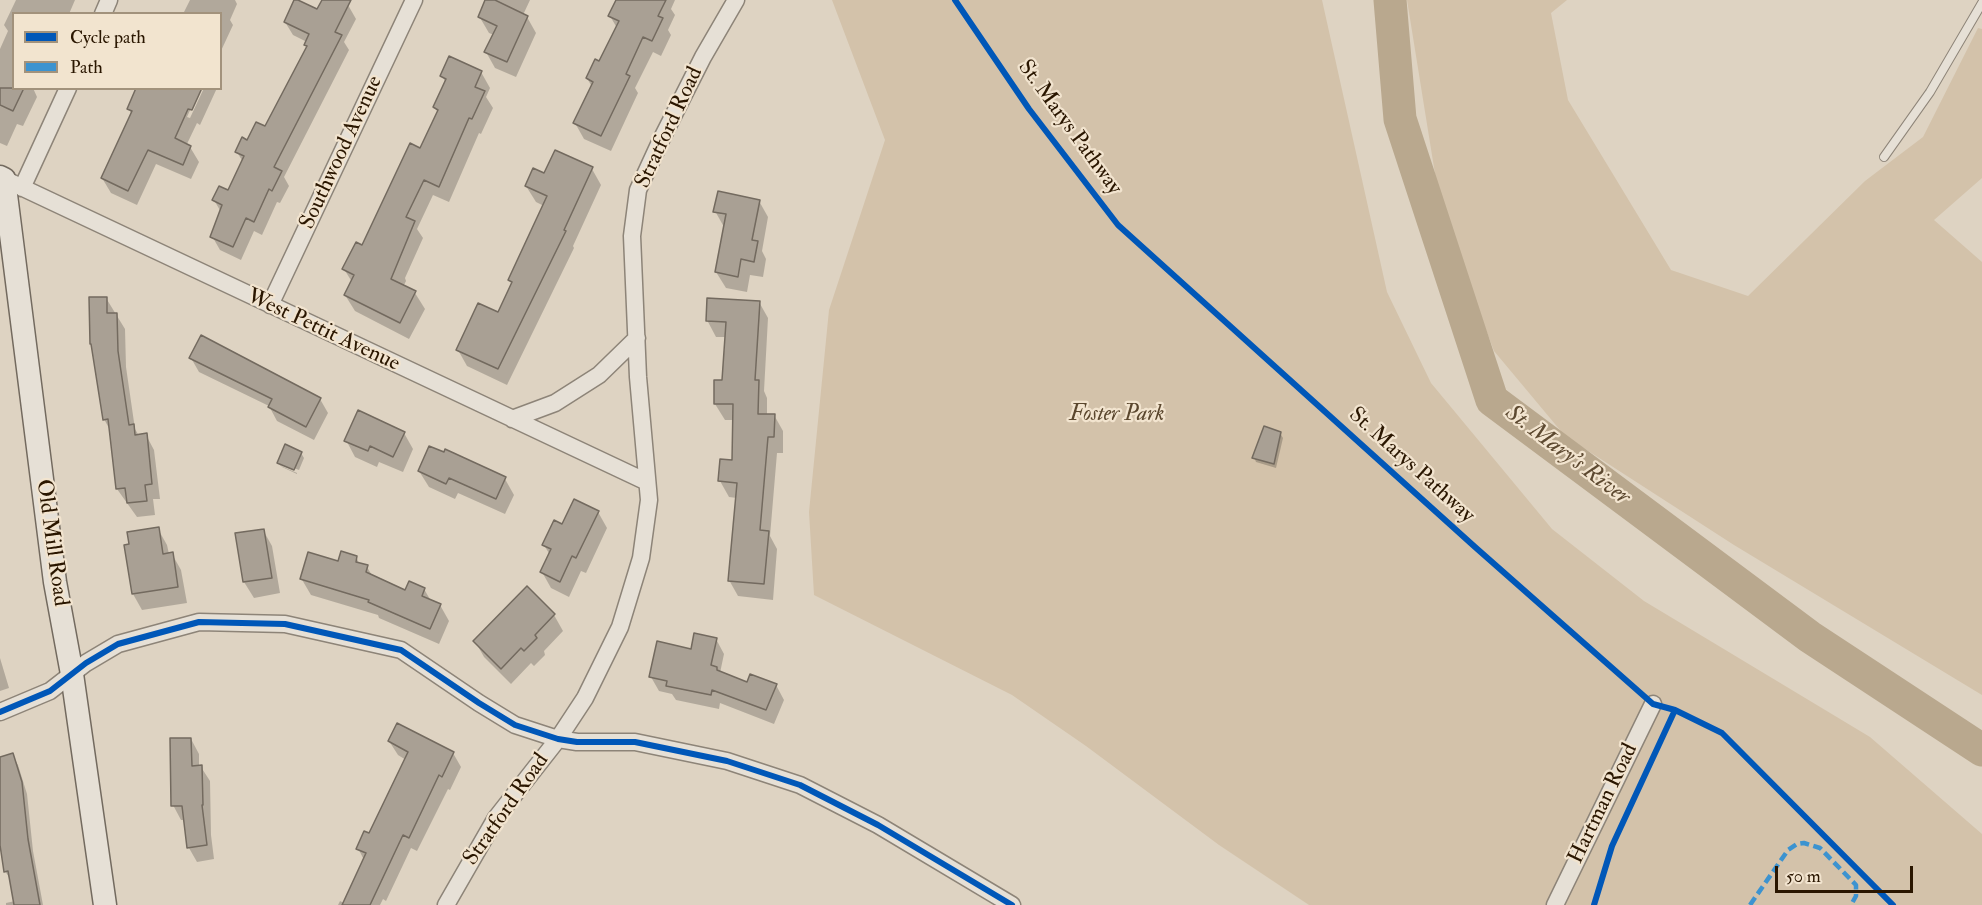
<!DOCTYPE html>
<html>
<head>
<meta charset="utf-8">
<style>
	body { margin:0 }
	#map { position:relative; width:1982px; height:905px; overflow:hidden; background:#ded3c2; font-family:"IM FELL Double Pica",serif }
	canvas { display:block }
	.legend { position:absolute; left:12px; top:12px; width:210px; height:78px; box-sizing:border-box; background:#f2e4cf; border:2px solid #a2927c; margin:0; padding:8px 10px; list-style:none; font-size:18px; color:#2a1600 }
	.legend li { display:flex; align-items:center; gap:12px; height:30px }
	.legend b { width:30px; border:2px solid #a2927c }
	.scale { position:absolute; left:1775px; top:866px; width:138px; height:27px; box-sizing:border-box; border:3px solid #2a1600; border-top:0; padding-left:8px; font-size:18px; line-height:21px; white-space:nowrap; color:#2a1600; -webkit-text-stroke:4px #f2e4cf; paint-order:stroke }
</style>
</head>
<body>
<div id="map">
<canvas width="1982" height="905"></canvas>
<ul class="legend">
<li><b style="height:8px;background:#0057b8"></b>Cycle path</li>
<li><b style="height:8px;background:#3c93d0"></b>Path</li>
</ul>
<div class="scale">50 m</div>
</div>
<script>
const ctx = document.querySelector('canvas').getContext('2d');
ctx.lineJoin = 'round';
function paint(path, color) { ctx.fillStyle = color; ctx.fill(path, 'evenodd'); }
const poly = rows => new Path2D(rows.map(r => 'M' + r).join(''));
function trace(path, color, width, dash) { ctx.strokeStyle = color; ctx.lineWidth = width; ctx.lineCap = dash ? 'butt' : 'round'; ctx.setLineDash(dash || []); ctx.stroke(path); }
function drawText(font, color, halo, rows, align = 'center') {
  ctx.font = font + ' "IM FELL Double Pica",serif'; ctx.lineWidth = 4.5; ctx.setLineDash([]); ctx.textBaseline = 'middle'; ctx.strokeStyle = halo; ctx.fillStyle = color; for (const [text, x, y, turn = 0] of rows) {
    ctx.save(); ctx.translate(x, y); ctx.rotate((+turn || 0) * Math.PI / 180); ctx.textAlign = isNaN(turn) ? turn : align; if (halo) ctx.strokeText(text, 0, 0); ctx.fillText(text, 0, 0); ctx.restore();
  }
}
const green = poly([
	[832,0,1322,0,1387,292,1431,383,1552,529,1644,601,1870,737,1982,834,1982,905,1309,905,1219,845,1086,746,1012,695,814,595,809,512,829,310,885,140],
	[1407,0,1567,0,1551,13,1568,100,1671,270,1748,296,1865,181,1923,137,1978,28,1982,29,1982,178,1934,220,1982,262,1982,695,1734,545,1565,436,1494,351,1441,211]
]);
const shadow = poly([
	[16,0,75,0,69,14,14,14,14,88,33,88,37,97,23,126,17,124,7,146,0,143,0,49,8,31,4,25],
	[190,0,235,0,237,4,230,20,233,25,220,53,220,14,183,14],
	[324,0,339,0,348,5,356,19,344,42,349,50,284,177,289,186,280,203,277,202,262,235,254,231,241,260,220,250,212,236,221,212,214,200,228,192,243,162,237,152,266,128,308,49,305,45,307,42,293,35,285,22,318,11],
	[487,0,530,0,523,15,527,17,536,33,516,77,495,68,486,52,494,35,489,33,479,16],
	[618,0,675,0,671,9,675,15,668,30,671,35,661,56,653,52,635,88,638,93,611,151,584,139,575,123,592,87,587,78,600,63,617,28,610,16],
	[481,72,490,88,486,97,493,108,481,134,479,133,449,202,433,195,417,229,423,238,405,278,406,281,403,287,415,293,425,309,409,339,355,311,345,295,352,282,344,269,363,247,421,149,438,113,435,107,446,83,442,76],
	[200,88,187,117,190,118,204,88,217,88,200,125,197,123,186,146,190,147,199,162,191,179,156,164,137,205,111,193,102,178,132,115,129,109],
	[592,169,601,185,573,246,574,248,507,385,467,366,458,350,498,314,512,284,509,280,544,206,536,202,526,186,545,175],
	[759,201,768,217,762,251,766,259,763,277,750,275,747,292,726,288,716,272,724,227,715,211],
	[106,298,125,329,126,367,135,429,139,436,146,435,154,450,160,499,153,499,155,515,137,517,117,489,111,432,104,419],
	[759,302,768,318,764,391,767,398,767,415,774,415,783,431,783,453,777,453,770,536,777,549,773,600,738,596,729,580,737,498,729,497,720,481,734,462,734,420,725,420,715,404,724,381,726,337,716,337,707,320],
	[191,358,320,399,328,413,314,440,277,421,269,406,199,372],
	[404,433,413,449,403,472,379,462,377,467,355,457,346,440],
	[1280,433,1283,438,1276,468,1256,462,1254,457],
	[301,453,304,458,299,470,281,463,281,466,279,463],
	[281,466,297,473,297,474,282,467],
	[419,471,505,479,514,495,505,514,458,493,455,499,429,487],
	[598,512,607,528,586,573,581,571,569,597,551,588,542,572,550,555,544,545,563,526],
	[158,529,167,545,169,554,172,554,181,570,187,603,142,610,133,594],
	[263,530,272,546,280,593,254,598,244,582,237,534],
	[356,557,360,565,367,567,373,577,406,592,424,589,431,601,440,605,449,621,439,644,379,618,378,615,311,595,301,578],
	[527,588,554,615,563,631,544,651,545,655,534,666,531,663,511,684,484,657,475,641],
	[716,639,724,654,720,673,748,684,776,685,784,700,774,724,720,703,719,709,676,700,672,694,659,691,651,677,692,651],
	[0,658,9,688,0,691],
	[191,739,199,754,199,767,201,767,210,781,211,835,214,859,197,862,189,848,185,820,181,820,173,805],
	[389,741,453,753,461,767,450,790,448,789,417,851,411,848,386,901,383,899,380,905,338,905,340,901,344,903,364,860,358,848,370,835,406,760,398,755],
	[12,755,18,765,27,794,33,851,43,905,6,905,6,903,15,901,12,882,5,871,0,837,0,758]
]);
const river = poly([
	[1390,0,1400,119,1492,400,1810,637,1982,750]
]);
const building = poly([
	[294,0,298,0,317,9,322,0,351,0,335,32,342,35,274,167,282,171,272,191,269,189,254,222,246,218,233,247,210,237,222,205,212,200,219,186,228,190,244,156,235,152,242,137,247,140,256,122,265,126,307,46,304,45,309,34,284,22,294,0],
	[485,0,495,0,528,16,507,62,484,52,497,26,478,17,485,0],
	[616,0,666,0,658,16,663,18,652,41,643,37,626,74,630,76,601,136,573,123,593,82,586,78,595,59,599,61,619,21,608,16,616,0],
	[449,56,482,71,475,87,485,91,472,119,469,118,439,187,424,180,406,217,415,221,391,279,416,291,400,323,344,295,354,275,342,269,356,242,362,245,410,143,420,148,438,110,433,107,446,79,440,76,449,56],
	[0,88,24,88,13,111,0,105,0,88],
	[136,88,202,88,192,110,188,109,175,138,191,146,183,165,148,150,128,191,101,178,132,111,127,109,136,88],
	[555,150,593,167,564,230,566,231,498,369,456,350,478,303,498,312,512,282,508,280,547,196,525,186,533,168,544,173,555,150],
	[718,191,760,200,752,240,758,241,754,262,741,259,738,277,715,272,726,214,713,212,718,191],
	[89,297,107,297,107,313,117,313,118,351,129,425,134,424,135,435,147,433,152,484,145,485,147,501,127,503,125,488,116,489,108,419,103,420,91,344,90,344,89,297],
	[707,298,760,301,755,380,759,380,758,414,775,414,774,437,768,437,760,530,769,531,764,584,728,581,737,483,718,481,720,459,732,460,733,404,714,404,714,380,722,380,726,322,706,321,707,298],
	[201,335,321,398,306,427,268,407,272,399,189,358,201,335],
	[358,410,405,432,393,457,370,446,368,451,344,441,358,410],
	[1264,426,1281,432,1274,464,1252,458,1264,426],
	[285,444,302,452,294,470,277,463,285,444],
	[429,446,444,452,445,449,506,477,496,499,449,478,446,484,418,471,429,446],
	[574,499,599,511,576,558,572,556,560,582,540,572,551,549,542,545,554,520,562,524,574,499],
	[159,527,163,554,173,552,178,587,132,594,124,545,129,544,127,532,159,527],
	[264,529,272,578,243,582,235,533,264,529],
	[341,551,357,556,356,562,368,565,366,572,405,590,409,581,425,588,422,596,441,604,430,629,368,602,369,600,300,579,308,552,338,561,341,551],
	[527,586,555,614,535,635,537,638,524,651,521,648,501,669,473,641,527,586],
	[694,633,717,638,711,665,717,667,717,670,747,682,750,674,777,684,766,710,712,690,711,695,666,686,667,681,649,677,657,641,691,649,694,633],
	[397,723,454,752,442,777,439,775,409,838,403,835,370,905,342,905,366,853,356,849,364,831,369,833,408,752,388,741,397,723],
	[170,738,191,738,192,766,202,765,203,805,202,805,207,845,187,848,182,806,171,806,170,738],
	[13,753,22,782,28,839,40,905,14,905,8,871,4,872,0,845,0,757,13,753]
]);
const lane = poly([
	[1884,157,1930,92,1982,3]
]);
const street = poly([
	[103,14,109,0],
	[4,179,647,482],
	[22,188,68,88],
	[270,305,414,0],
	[512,419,555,403,599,375,637,338],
	[0,712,50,691,86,663,118,644,199,622,285,624,401,650,479,703,515,725,558,739,577,742,635,742,727,761,800,785,878,825,1012,905],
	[446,905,496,818,558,739,585,698,620,627,641,558,649,500,638,377,632,236,638,190,661,140,703,57,736,0],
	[1555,905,1653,704]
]);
const secondary = poly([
	[0,177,4,179,55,582,72,674,105,905]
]);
const quiet = poly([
	[1750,905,1788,850,1797,844,1804,843,1820,848,1856,885,1856,896,1851,905]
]);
const cycleway = poly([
	[955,0,1029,109,1118,225,1475,547,1653,704,1675,710,1722,733,1893,905],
	[0,712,50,691,86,663,118,644,199,622,285,624,401,650,479,703,515,725,558,739,577,742,635,742,727,761,800,785,878,825,1012,905],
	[1594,905,1612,846,1675,710]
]);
const streetNames = [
	["Stratford Road",670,128,-65],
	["St. Marys Pathway",1069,128,54],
	["Southwood Avenue",342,153,-65],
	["West Pettit Avenue",323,331,25],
	["St. Marys Pathway",1411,466,42],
	["Old Mill Road",51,543,82],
	["Hartman Road",1604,804,-64],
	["Stratford Road",507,810,-55]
];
const parkNames = [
	["Foster Park",1117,415]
];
const waterNames = [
	["St. Mary's River",1567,456,37]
];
paint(green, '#d3c2aa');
paint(shadow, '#0003');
trace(river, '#b9a88e', 33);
paint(building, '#a9a094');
trace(building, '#736a5f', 1.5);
trace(lane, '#8d8478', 10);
trace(street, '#8d8478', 19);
trace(secondary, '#736a5f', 25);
trace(lane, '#e6e0d6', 8);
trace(street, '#e6e0d6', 16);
trace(secondary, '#e6e0d6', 22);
trace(quiet, '#3c93d0', 4.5, [9, 4.5]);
trace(cycleway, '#0057b8', 6);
drawText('22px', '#2a1600', '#f2e4cf', streetNames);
drawText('italic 22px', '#5a462d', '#f2e4cf', parkNames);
drawText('italic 24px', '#5d4930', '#f2e4cf', waterNames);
</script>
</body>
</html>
